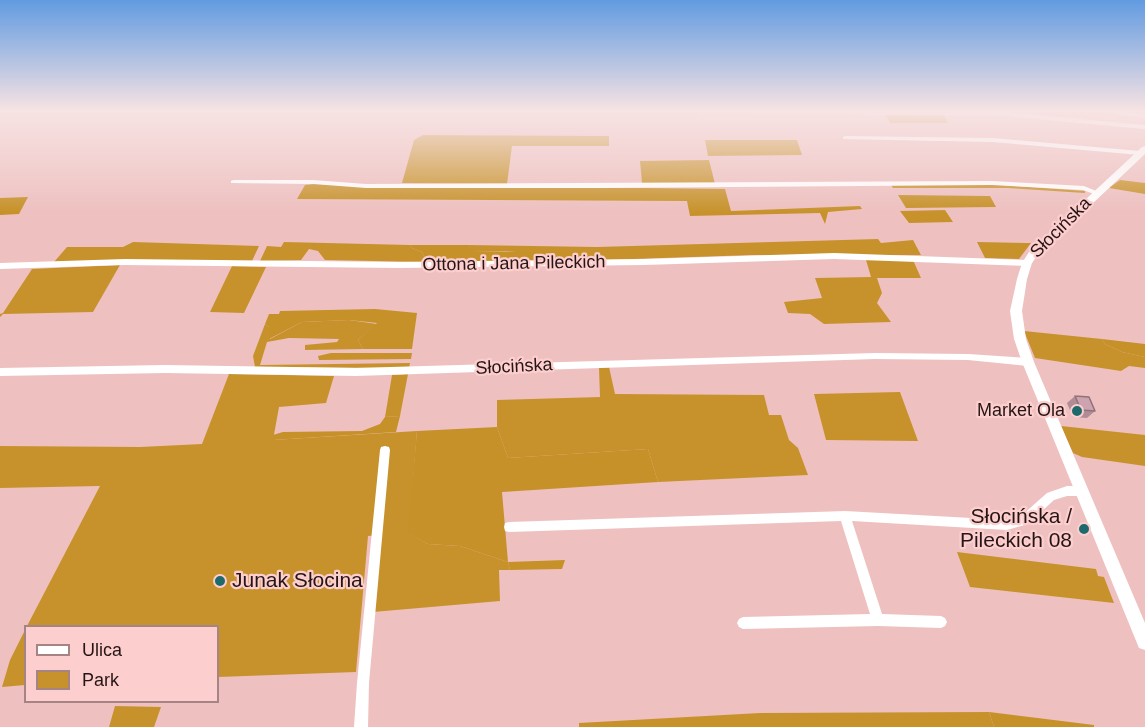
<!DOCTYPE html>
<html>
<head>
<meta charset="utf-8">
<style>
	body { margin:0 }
	#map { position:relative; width:1145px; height:727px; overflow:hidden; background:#eec1c0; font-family:Helvetica,sans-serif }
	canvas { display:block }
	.legend { position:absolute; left:24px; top:625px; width:195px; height:78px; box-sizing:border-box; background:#fccecd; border:2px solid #a68483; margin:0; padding:8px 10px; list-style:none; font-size:18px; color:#251515 }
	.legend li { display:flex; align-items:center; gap:12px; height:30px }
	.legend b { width:30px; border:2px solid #a68483 }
</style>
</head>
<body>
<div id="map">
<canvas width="1145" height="727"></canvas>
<ul class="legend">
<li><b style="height:8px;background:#fff"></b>Ulica</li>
<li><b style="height:16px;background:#c7922b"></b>Park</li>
</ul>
</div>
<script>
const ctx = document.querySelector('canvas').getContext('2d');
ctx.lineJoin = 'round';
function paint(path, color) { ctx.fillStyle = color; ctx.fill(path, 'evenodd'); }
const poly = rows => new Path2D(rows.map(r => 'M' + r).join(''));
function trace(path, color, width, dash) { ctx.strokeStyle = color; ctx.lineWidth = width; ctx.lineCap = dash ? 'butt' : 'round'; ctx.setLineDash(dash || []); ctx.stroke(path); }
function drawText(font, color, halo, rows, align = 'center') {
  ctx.font = font + ' Helvetica,sans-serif'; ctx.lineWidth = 4.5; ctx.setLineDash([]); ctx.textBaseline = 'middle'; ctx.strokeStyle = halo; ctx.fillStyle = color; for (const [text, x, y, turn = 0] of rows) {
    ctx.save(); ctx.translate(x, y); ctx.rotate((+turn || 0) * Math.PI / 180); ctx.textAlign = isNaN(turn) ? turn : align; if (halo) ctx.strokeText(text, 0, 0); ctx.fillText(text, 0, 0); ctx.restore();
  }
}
const green = poly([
	[885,114,943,114,948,123,890,123],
	[423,135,609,136,609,146,512,146,507,184,402,183,414,140],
	[705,140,797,140,802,155,708,156],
	[709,160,715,184,642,183,640,161],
	[1120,180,1145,183,1145,194,1109,188],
	[315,184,725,189,731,211,860,206,862,209,828,212,825,224,820,213,690,216,687,201,297,199,305,185],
	[891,185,1001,185,1085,191,1085,193,1007,188,893,188],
	[898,195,990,196,996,207,906,208],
	[945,210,953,222,909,223,900,211],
	[878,239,881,243,913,240,921,255,753,255,603,260,505,251,472,251,469,245,597,247],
	[133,242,259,246,252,261,54,262,67,247,123,247],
	[284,242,410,245,412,248,422,252,427,262,325,260,318,251,309,249,301,260,260,261,267,246,281,247],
	[977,242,1026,243,1031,243,1019,259,985,258],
	[866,260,913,260,921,278,877,278,882,293,877,303,891,322,824,324,810,314,788,313,784,302,822,298,815,278,871,277],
	[120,265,93,312,3,314,0,317,0,314,3,313,32,269],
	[232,266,266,267,244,313,210,312],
	[349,320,377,324,358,340,363,349,305,350,305,345,337,342,339,339,289,338,267,342,260,365,410,363,409,368,255,367,253,356,265,324,269,327,270,339,302,322],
	[1024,331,1102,339,1105,344,1122,352,1145,357,1145,368,1129,366,1121,371,1035,358],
	[331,353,412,353,411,359,319,360,318,356],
	[609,367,615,394,764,395,769,415,781,415,789,440,798,448,808,475,658,482,648,449,508,458,497,427,497,400,600,397,599,368],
	[229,374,334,376,326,403,279,407,273,440,417,431,409,533,428,544,460,546,508,562,510,570,499,570,500,601,373,612,380,535,368,536,356,672,218,677,218,626,27,626,100,486,0,488,0,446,140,447,202,444],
	[408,374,400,416,385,417,392,375],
	[900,392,918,441,826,440,814,394],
	[1061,426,1145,435,1145,466,1082,457,1073,453],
	[957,552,1096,569,1098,576,1104,577,1114,603,970,587],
	[25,630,25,685,2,687,10,660],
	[115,706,161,707,154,727,109,727],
	[989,712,994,727,579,727,579,723,760,713]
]);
const forest = poly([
	[28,197,19,214,0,215,0,198],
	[410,245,469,245,473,251,594,253,603,260,427,262,422,252,412,248],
	[375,309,417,313,412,349,363,349,358,340,377,323,349,320,302,322,269,339,269,327,265,324,269,314,279,314,280,311],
	[1102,339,1145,344,1145,357,1122,352,1105,344],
	[400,416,396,432,273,440,273,435,283,432,362,431,380,424,385,417],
	[497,427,508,458,648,449,658,482,502,492,508,562,565,560,562,569,510,570,508,562,460,546,428,544,408,533,417,431],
	[989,712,1094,725,1094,727,994,727]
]);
const street = poly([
	[700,111,1004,112,1145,125,1145,129,1004,116,703,113,700,111],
	[1102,111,1122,111,1145,114,1145,118,1105,113,1102,111],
	[845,136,993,138,1140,151,1143,153,1140,155,993,142,843,139,843,137,845,136],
	[233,180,313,180,366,184,992,181,1084,186,1101,193,1097,195,1083,190,992,185,602,188,366,188,313,184,231,183,231,181,233,180],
	[834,253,1027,260,1031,263,1027,266,834,259,644,265,399,268,125,265,0,269,0,263,125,259,399,262,644,259,834,253],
	[875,353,968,354,1028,358,1031,360,1032,362,1031,364,1028,366,968,360,875,359,356,376,165,373,0,376,0,368,165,365,356,368,875,353],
	[385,446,389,447,390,450,369,683,368,727,354,727,357,683,380,450,381,447,385,446],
	[1067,486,1082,486,1086,488,1087,491,1086,494,1082,496,1067,496,1054,500,1028,524,1007,530,852,521,882,614,941,616,945,618,947,622,945,626,941,628,878,626,743,629,739,627,737,623,739,619,743,617,870,614,841,521,509,532,505,531,504,527,505,523,509,522,845,511,1007,520,1021,516,1047,493,1067,486]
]);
const secondary = poly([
	[1145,146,1145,154,1037,256,1032,263,1027,279,1022,311,1026,339,1034,362,1145,623,1145,650,1139,648,1022,362,1014,339,1010,311,1017,279,1022,263,1029,252,1142,147,1145,146]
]);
const wall = poly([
	[1075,396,1095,411,1087,418,1073,417,1067,403]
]);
const building = poly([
	[1075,396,1089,397,1095,411,1081,410,1075,396]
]);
const markers = [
	[1077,411,6,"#1d6a6d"],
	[1084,529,6,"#1d6a6d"],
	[220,581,6,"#1d6a6d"]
];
const streetNames = [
	["Słocińska",1061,228,-45],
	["Ottona i Jana Pileckich",514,264,-1],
	["Słocińska",514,367,-3]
];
const poiNames = [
	["Market Ola",1065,411]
];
const nearPoinames = [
	["Słocińska /",1072,517],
	["Pileckich 08",1072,541],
	["Junak Słocina",232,581,"left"]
];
paint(green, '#c7922b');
paint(forest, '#c69128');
paint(street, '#fff');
paint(secondary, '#fff');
paint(wall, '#b08c96');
paint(building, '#cda3af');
trace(building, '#90727a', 1.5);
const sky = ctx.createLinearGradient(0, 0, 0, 213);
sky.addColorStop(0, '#629be1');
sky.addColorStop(0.52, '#f7e3e3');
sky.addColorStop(1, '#f7e3e300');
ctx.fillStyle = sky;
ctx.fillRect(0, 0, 1145, 213);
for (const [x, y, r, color] of markers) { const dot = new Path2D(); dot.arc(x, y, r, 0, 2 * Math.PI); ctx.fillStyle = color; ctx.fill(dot); trace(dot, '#fccecd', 2); }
drawText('18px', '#251515', '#fccecd', streetNames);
drawText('18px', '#251515', '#fccecd', poiNames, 'right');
drawText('21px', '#251515', '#fccecd', nearPoinames, 'right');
</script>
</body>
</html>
